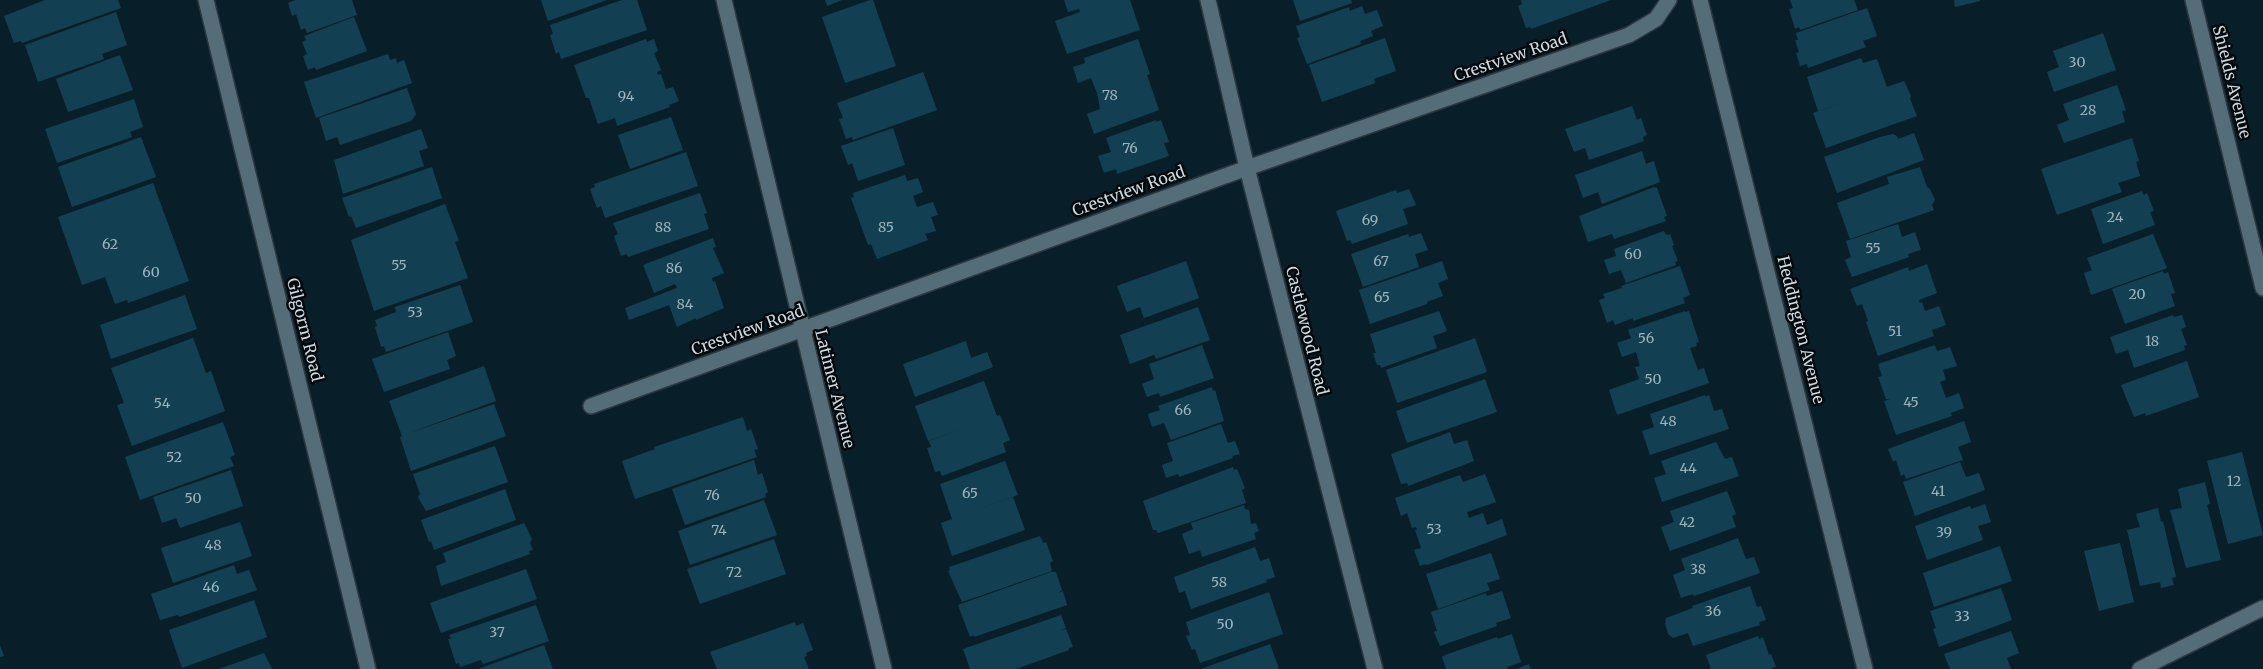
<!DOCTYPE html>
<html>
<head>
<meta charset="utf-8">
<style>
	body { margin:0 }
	canvas { display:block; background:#081f29 }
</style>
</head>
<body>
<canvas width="2263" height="669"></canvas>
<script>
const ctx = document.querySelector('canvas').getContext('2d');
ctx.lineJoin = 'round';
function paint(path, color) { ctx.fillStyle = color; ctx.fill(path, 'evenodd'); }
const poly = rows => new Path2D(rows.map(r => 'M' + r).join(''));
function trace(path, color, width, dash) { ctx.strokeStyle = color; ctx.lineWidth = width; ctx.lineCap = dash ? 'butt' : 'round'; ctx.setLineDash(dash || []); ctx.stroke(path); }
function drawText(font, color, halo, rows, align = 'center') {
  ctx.font = font + ' Merriweather,serif'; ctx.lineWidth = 5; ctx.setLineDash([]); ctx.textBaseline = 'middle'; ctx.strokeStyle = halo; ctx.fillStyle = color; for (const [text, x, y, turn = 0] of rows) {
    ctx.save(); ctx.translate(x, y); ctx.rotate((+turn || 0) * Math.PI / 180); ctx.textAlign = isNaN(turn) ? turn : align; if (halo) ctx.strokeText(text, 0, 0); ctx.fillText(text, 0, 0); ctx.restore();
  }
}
const building = poly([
	[45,0,118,0,121,8,22,43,21,41,14,43,4,16],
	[295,0,352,0,357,15,307,33,305,28,301,30,296,14,292,16,288,3],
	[541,0,607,0,548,21],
	[622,0,637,0,647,30,561,59,559,52,556,54,550,35,553,34,550,25],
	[825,0,842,0,827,6],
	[870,0,873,0,896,66,845,83,822,17],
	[1064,0,1130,0,1140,30,1067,54,1055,21,1080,12,1079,9,1068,12],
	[1293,0,1351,0,1352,3,1300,21],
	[1521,0,1611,0,1531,29,1530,27,1526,28,1518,6,1522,4],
	[1790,0,1854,0,1858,10,1800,30,1799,27,1795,29,1789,9,1793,8],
	[1954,0,1980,0,1980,1,1955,7],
	[1362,6,1365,14,1377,10,1383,26,1371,31,1373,36,1360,41,1361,44,1307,64,1297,38,1300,37,1296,26,1349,7,1350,11],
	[1867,8,1877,36,1863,41,1866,47,1808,68,1807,64,1800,66,1796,53,1799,52,1795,40,1798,40,1796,33],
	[116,12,127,45,102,54,104,59,38,82,25,45],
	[354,17,367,51,316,70,315,67,308,70,303,56,307,54,302,42,306,40,304,36],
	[2103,33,2116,70,2054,92,2047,72,2059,67,2053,51],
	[1385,38,1396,71,1374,79,1375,83,1322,102,1309,65],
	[646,39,647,42,654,39,658,51,654,53,661,70,657,72,658,75,661,74,666,89,673,87,679,101,669,105,670,107,617,126,615,118,598,124,589,98,586,98,574,65],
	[1138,39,1150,74,1147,75,1159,110,1094,134,1087,114,1100,109,1097,93,1091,78,1078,83,1073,67,1085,63,1084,58],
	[388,54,390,60,396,58,397,63,404,60,412,83,316,118,304,82],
	[120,55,133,90,68,112,56,79],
	[1861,58,1863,63,1877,59,1887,87,1904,81,1911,96,1910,99,1917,116,1826,148,1813,113,1853,99,1818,111,1807,77],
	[923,72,937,110,853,140,852,137,846,139,839,119,843,118,837,103],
	[2117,85,2126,110,2122,111,2125,122,2064,143,2057,125,2069,120,2063,104],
	[407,88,416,114,411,121,340,145,337,137,326,141,319,118],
	[134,99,143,127,130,132,132,137,57,163,45,129],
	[1632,106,1637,120,1641,118,1647,135,1643,137,1644,141,1589,160,1585,148,1574,152,1565,129],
	[671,117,683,150,630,169,618,135],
	[1156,120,1156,122,1161,120,1169,142,1164,143,1169,156,1117,174,1116,169,1104,173,1098,156,1111,152,1106,138],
	[893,128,905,165,858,181,852,163,848,165,841,146],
	[421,129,428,148,419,151,424,166,343,194,334,160],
	[1914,133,1924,160,1837,193,1824,157,1880,137,1893,134,1897,136,1898,139],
	[141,137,156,177,72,207,58,167],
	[2132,138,2139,161,2136,162,2140,176,2118,183,2122,192,2057,215,2041,169],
	[1642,151,1646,164,1654,161,1660,182,1602,204,1598,192,1583,198,1575,175],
	[686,152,698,186,605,218,601,206,597,208,590,189,595,187,594,184],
	[432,167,442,198,356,228,351,216,349,217,342,198],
	[1920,167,1927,187,1930,189,1935,200,1932,205,1934,210,1850,239,1837,203,1889,184,1887,177],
	[905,175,907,181,918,178,923,192,913,196,917,207,933,202,938,215,931,217,936,231,925,234,928,240,877,259,871,244,868,245,851,198,854,197,853,193],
	[153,183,189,281,128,303,127,300,115,304,105,277,82,285,58,217],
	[1654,187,1657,188,1667,216,1664,217,1666,221,1614,239,1612,234,1588,242,1579,216],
	[1409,189,1416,205,1403,209,1408,224,1352,244,1350,240,1347,241,1336,211,1396,190,1397,193],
	[2142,191,2144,195,2147,193,2154,211,2150,212,2155,225,2103,244,2091,209],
	[700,193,707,213,704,214,709,229,628,257,627,254,621,256,614,236,618,234,613,223],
	[445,204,459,241,455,242,468,278,374,311,351,240],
	[1898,224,1902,237,1915,232,1921,250,1908,254,1909,257,1852,277,1845,260,1851,257,1846,241],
	[1664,231,1666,235,1670,234,1674,245,1672,246,1678,261,1675,262,1676,265,1626,283,1621,270,1609,274,1604,260,1616,256,1614,249],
	[1421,233,1428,250,1415,254,1419,267,1363,287,1351,254,1408,234,1409,237],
	[2153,234,2167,268,2165,269,2091,295,2084,273,2092,270,2087,258],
	[713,238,716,247,713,248,724,273,712,278,713,282,715,281,724,308,696,320,696,318,677,327,669,305,629,320,625,308,677,288,675,284,654,293,643,265],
	[1186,261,1199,298,1144,318,1140,307,1127,312,1117,286],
	[1442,261,1448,279,1438,283,1443,296,1427,302,1427,304,1370,324,1359,290],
	[1927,264,1937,293,1919,300,1920,303,1922,302,1925,311,1939,306,1946,325,1932,330,1934,336,1878,356,1866,322,1868,321,1862,304,1857,306,1850,289,1908,267,1909,271],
	[1680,266,1690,295,1683,298,1685,303,1633,321,1633,318,1615,325,1613,320,1607,323,1599,300,1605,298,1603,294,1622,288,1621,286],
	[2163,271,2164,274,2168,272,2175,293,2171,294,2175,306,2125,324,2112,289],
	[460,285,473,322,386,352,384,346,381,347,375,327,377,326,375,320,396,312,395,307],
	[185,295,197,329,111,359,100,325],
	[1198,307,1210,340,1156,359,1154,355,1130,364,1120,335],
	[1439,311,1447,331,1433,336,1437,348,1381,368,1380,365,1377,365,1373,353,1376,353,1370,334],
	[1685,311,1685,312,1689,311,1699,342,1696,343,1697,346,1690,348,1698,370,1704,368,1709,383,1617,415,1609,390,1639,379,1635,367,1640,366,1636,352,1622,357,1617,343,1631,338,1628,330],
	[2173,315,2174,317,2182,315,2186,327,2181,329,2187,345,2184,346,2185,350,2134,368,2128,350,2116,354,2110,337],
	[448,332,456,356,447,360,450,369,384,392,372,359],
	[193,338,206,373,211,371,225,411,132,446,117,405,124,403,111,368],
	[1475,338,1487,372,1397,403,1386,370],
	[966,341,971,358,987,352,993,367,915,397,903,364],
	[1202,345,1214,378,1160,397,1159,393,1147,397,1142,384,1154,379,1149,364],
	[1935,345,1937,351,1950,347,1957,366,1943,370,1946,380,1940,382,1946,398,1959,393,1964,408,1951,413,1952,416,1896,435,1884,401,1890,399,1886,399,1878,377,1882,376,1878,364],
	[2187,361,2199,397,2146,416,2145,413,2134,417,2121,385],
	[484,366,496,401,406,434,494,404,506,436,411,471,400,437,402,436,389,401],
	[1485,379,1497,412,1407,443,1396,411],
	[984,381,997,416,1000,415,1010,440,1003,443,1006,452,942,476,940,471,935,472,927,448,931,447,929,441,969,426,928,441,915,406],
	[1212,387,1213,391,1215,390,1224,421,1171,440,1164,423,1152,427,1148,414,1160,410,1158,406],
	[1705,395,1705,397,1709,395,1714,411,1722,409,1729,429,1650,455,1642,431,1654,427,1650,414],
	[743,417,747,431,751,429,758,449,754,450,757,457,635,499,622,461,655,449,654,447],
	[1964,421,1971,442,1958,447,1963,460,1906,479,1904,474,1901,476,1896,460,1893,462,1888,449],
	[223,422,235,455,230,457,234,466,140,500,125,457],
	[1221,424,1228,443,1235,441,1240,454,1232,456,1233,458,1179,477,1178,474,1166,478,1162,465,1173,461,1167,443],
	[1450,432,1454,444,1467,440,1474,461,1408,486,1407,483,1401,484,1391,454],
	[1716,442,1725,459,1732,457,1739,476,1662,502,1654,478,1666,474,1661,461],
	[495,446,508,482,426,511,418,497,420,494,413,474],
	[2242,452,2263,535,2228,544,2207,461],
	[754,460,758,475,762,473,768,492,765,494,766,497,685,525,672,489],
	[1005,461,1018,495,975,510,1013,497,1025,530,952,556,941,523,952,519,940,484],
	[1960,462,1966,477,1979,473,1985,490,1915,516,1903,482],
	[1233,467,1234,470,1237,469,1245,488,1242,490,1246,503,1158,533,1156,530,1153,530,1143,501],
	[231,470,243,506,180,528,176,518,162,523,153,497],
	[1485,474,1496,502,1467,512,1469,518,1483,513,1487,525,1502,519,1507,535,1427,565,1426,564,1420,566,1414,550,1421,548,1415,530,1417,530,1416,527,1412,528,1407,513,1401,516,1395,498,1460,475,1463,482],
	[2205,482,2210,504,2207,505,2221,560,2186,568,2170,510,2182,508,2178,489],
	[505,489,516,520,434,550,431,541,429,542,421,520],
	[1727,491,1736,514,1732,516,1736,527,1670,551,1661,527,1674,522,1670,511],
	[764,500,777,535,690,565,678,531],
	[1985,504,1991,522,1978,526,1983,540,1927,560,1915,526,1970,506,1971,509],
	[1244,505,1245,509,1249,510,1251,524,1256,523,1259,531,1254,533,1256,539,1202,557,1200,550,1189,554,1182,534,1193,529,1191,523],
	[2158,508,2161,522,2163,521,2176,577,2172,578,2174,585,2161,588,2160,582,2140,586,2127,530,2140,527,2136,514],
	[240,522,252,556,173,583,161,548],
	[524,523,532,539,530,543,533,550,529,551,530,554,441,586,436,566,446,562,443,553],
	[1040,536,1043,543,1046,542,1053,561,1050,563,1052,571,962,602,948,571,950,570,949,567],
	[1738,538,1746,559,1754,557,1760,573,1694,596,1693,594,1681,598,1673,575,1685,570,1681,559],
	[774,539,786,574,700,604,687,569],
	[2120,543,2134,602,2099,611,2084,551],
	[2000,546,2012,581,1934,607,1923,573],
	[1255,547,1260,561,1269,558,1275,577,1266,580,1267,582,1191,609,1185,591,1179,593,1174,577],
	[1491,553,1500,579,1487,583,1490,590,1438,609,1426,574],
	[234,565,237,574,249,570,257,590,179,617,178,615,160,620,151,594],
	[526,569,537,599,441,633,430,603],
	[1051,572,1056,572,1062,590,1058,593,1063,591,1067,605,974,637,974,635,970,637,958,605],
	[1750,586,1757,607,1761,606,1766,620,1759,622,1760,625,1693,646,1688,633,1673,638,1668,634,1665,624,1666,618,1693,608,1692,606],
	[2001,588,2012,620,1939,647,1933,629,1936,628,1930,611],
	[1502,591,1511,618,1496,623,1497,626,1440,646,1434,632,1437,631,1431,612,1486,593,1487,596],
	[1269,592,1283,634,1200,663,1195,649,1192,650,1186,636,1190,635,1186,622],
	[254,600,267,637,182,668,169,630],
	[536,605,549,641,483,664,481,660,460,667,459,663,456,664,448,639,451,639,449,635],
	[1061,615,1066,628,1061,630,1066,629,1073,647,1069,648,1069,650,1016,669,970,669,963,649],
	[795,622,796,626,803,623,813,650,806,653,807,656,804,657,809,669,717,669,710,652],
	[2011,631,2019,653,2007,658,2011,669,1950,669,1944,654],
	[1512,634,1521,662,1507,667,1508,669,1446,669,1442,657,1445,655,1497,637,1498,639],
	[1758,636,1759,639,1763,637,1769,655,1771,654,1776,667,1769,669,1711,669,1706,655],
	[1270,644,1279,669,1201,669],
	[0,645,4,656,0,657],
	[544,645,553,669,478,669],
	[264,653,272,669,219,669],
	[1529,664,1531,669,1516,669]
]);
const minor = poly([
	[206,0,368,669],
	[724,0,884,669],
	[1208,0,1247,168,1375,669],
	[1700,0,1865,669],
	[2193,0,2263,288],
	[591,406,1247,168,1629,35,1656,19,1669,0],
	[2140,669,2263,608]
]);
const numberNames = [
	["30",2077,63],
	["78",1110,96],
	["94",626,97],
	["28",2088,111],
	["76",1130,149],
	["24",2115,218],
	["69",1370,221],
	["88",663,228],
	["85",886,228],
	["62",110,245],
	["55",1873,249],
	["60",1633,255],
	["67",1381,262],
	["55",399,266],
	["86",674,269],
	["60",151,273],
	["20",2137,295],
	["65",1382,298],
	["84",685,305],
	["53",415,313],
	["51",1895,332],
	["56",1646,339],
	["18",2152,342],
	["50",1653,380],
	["45",1911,403],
	["54",162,404],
	["66",1183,411],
	["48",1668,422],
	["52",174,458],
	["44",1688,469],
	["12",2234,482],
	["41",1938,492],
	["65",970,494],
	["76",712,496],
	["50",193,499],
	["42",1687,523],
	["53",1434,530],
	["74",719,531],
	["39",1944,533],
	["48",213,546],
	["38",1698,570],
	["72",734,573],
	["58",1219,583],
	["46",211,588],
	["36",1713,612],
	["33",1962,617],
	["50",1225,625],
	["37",497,633]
];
const streetNames = [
	["Crestview Road",1511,58,-19],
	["Shields Avenue",2231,82,76],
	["Crestview Road",1129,192,-20],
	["Gilgorm Road",304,330,76],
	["Heddington Avenue",1800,330,76],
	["Crestview Road",748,331,-20],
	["Castlewood Road",1306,331,76],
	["Latimer Avenue",834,389,76]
];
paint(building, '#124052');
trace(minor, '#2d373f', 18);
trace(minor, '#556d79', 15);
drawText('14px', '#9eb4bd', null, numberNames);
drawText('16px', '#cddae1', '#02080c', streetNames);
</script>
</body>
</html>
